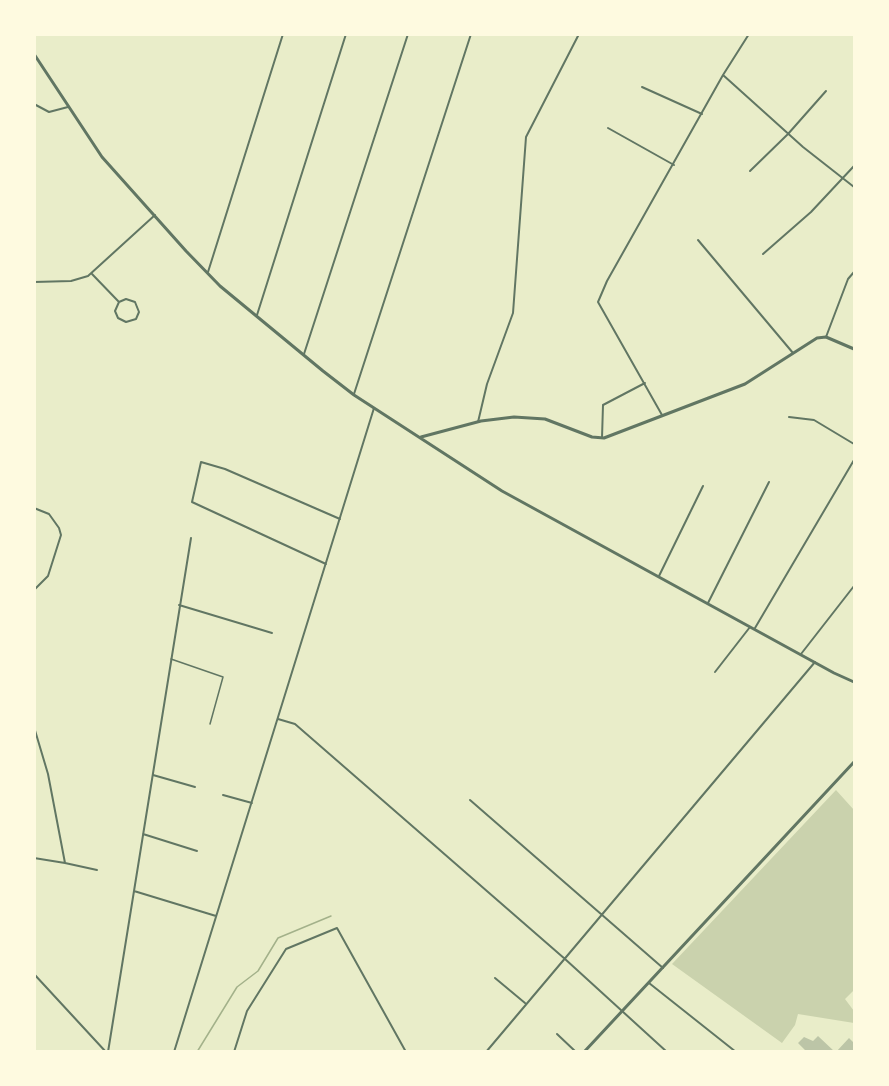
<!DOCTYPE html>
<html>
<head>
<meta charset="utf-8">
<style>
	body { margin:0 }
	#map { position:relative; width:889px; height:1086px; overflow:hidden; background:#e9edc9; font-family:"Zilla Slab",serif }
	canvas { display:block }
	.frame { position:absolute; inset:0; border:36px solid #fefae0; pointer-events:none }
</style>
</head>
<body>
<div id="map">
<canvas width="889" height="1086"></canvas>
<div class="frame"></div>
</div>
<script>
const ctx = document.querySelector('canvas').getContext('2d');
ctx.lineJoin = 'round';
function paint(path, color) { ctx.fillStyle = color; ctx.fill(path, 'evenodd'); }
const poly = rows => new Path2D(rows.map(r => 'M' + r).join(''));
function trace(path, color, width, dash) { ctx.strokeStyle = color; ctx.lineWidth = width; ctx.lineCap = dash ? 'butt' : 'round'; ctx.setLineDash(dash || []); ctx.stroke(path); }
const green = poly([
	[836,790,854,810,854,990,845,999,854,1011,854,1023,798,1014,795,1025,782,1043,672,964]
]);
const stream = poly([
	[197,1052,237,987,258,971,278,938,331,916]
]);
const building = poly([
	[818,1036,835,1052,807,1052,798,1043,804,1037,813,1041],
	[849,1038,854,1043,854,1052,836,1052]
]);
const service = poly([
	[171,659,223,677,210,724]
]);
const minor = poly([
	[723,75,803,147,854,187],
	[642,87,702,114],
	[34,104,49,112,68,107],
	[608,128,674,165],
	[750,171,788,134,826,91],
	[698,240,793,353],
	[763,254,811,212,854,166],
	[208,272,283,34],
	[92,274,119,302,115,311,118,318,126,322,136,319,139,312,135,302,126,299,119,302],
	[34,282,71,281,88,276,155,215],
	[257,315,346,34],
	[826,337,848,279,854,272],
	[304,354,408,34],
	[354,394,471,34],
	[662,415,598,302,607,281,723,75,749,34],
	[789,417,814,420,854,444],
	[478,422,487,384,513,313,526,137,579,34],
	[602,438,603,405,645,383],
	[34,508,49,514,59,528,61,535,48,576,34,590],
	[326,564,192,502,201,462,225,469,340,519],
	[659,576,703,486],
	[708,603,769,482],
	[179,605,272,633],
	[755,628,854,460],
	[801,654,854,586],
	[715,672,750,627],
	[278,719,295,724,565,959,667,1052],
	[34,727,48,774,65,863,34,858],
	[153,775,195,787],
	[223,795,252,803],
	[470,800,663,968],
	[143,834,197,851],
	[65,863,97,870],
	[134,891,216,916],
	[34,974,106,1052],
	[495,978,525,1003],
	[649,983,736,1052],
	[557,1034,576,1052],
	[108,1052,191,538],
	[174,1052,374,408],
	[234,1052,247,1011,286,949,337,928,406,1052],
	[486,1052,815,662]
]);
const tertiary = poly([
	[34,54,102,157,186,251,220,286,323,371,354,395,502,491,834,673,854,682],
	[421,437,481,421,514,417,545,419,592,437,604,438,745,384,817,338,826,337,854,349],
	[584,1052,854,762]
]);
paint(green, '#cad2ad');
trace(stream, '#a3b18a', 1.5);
paint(building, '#bcc5a7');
trace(service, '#617663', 1.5);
trace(minor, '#617663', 2);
trace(tertiary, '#617663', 3);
</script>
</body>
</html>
